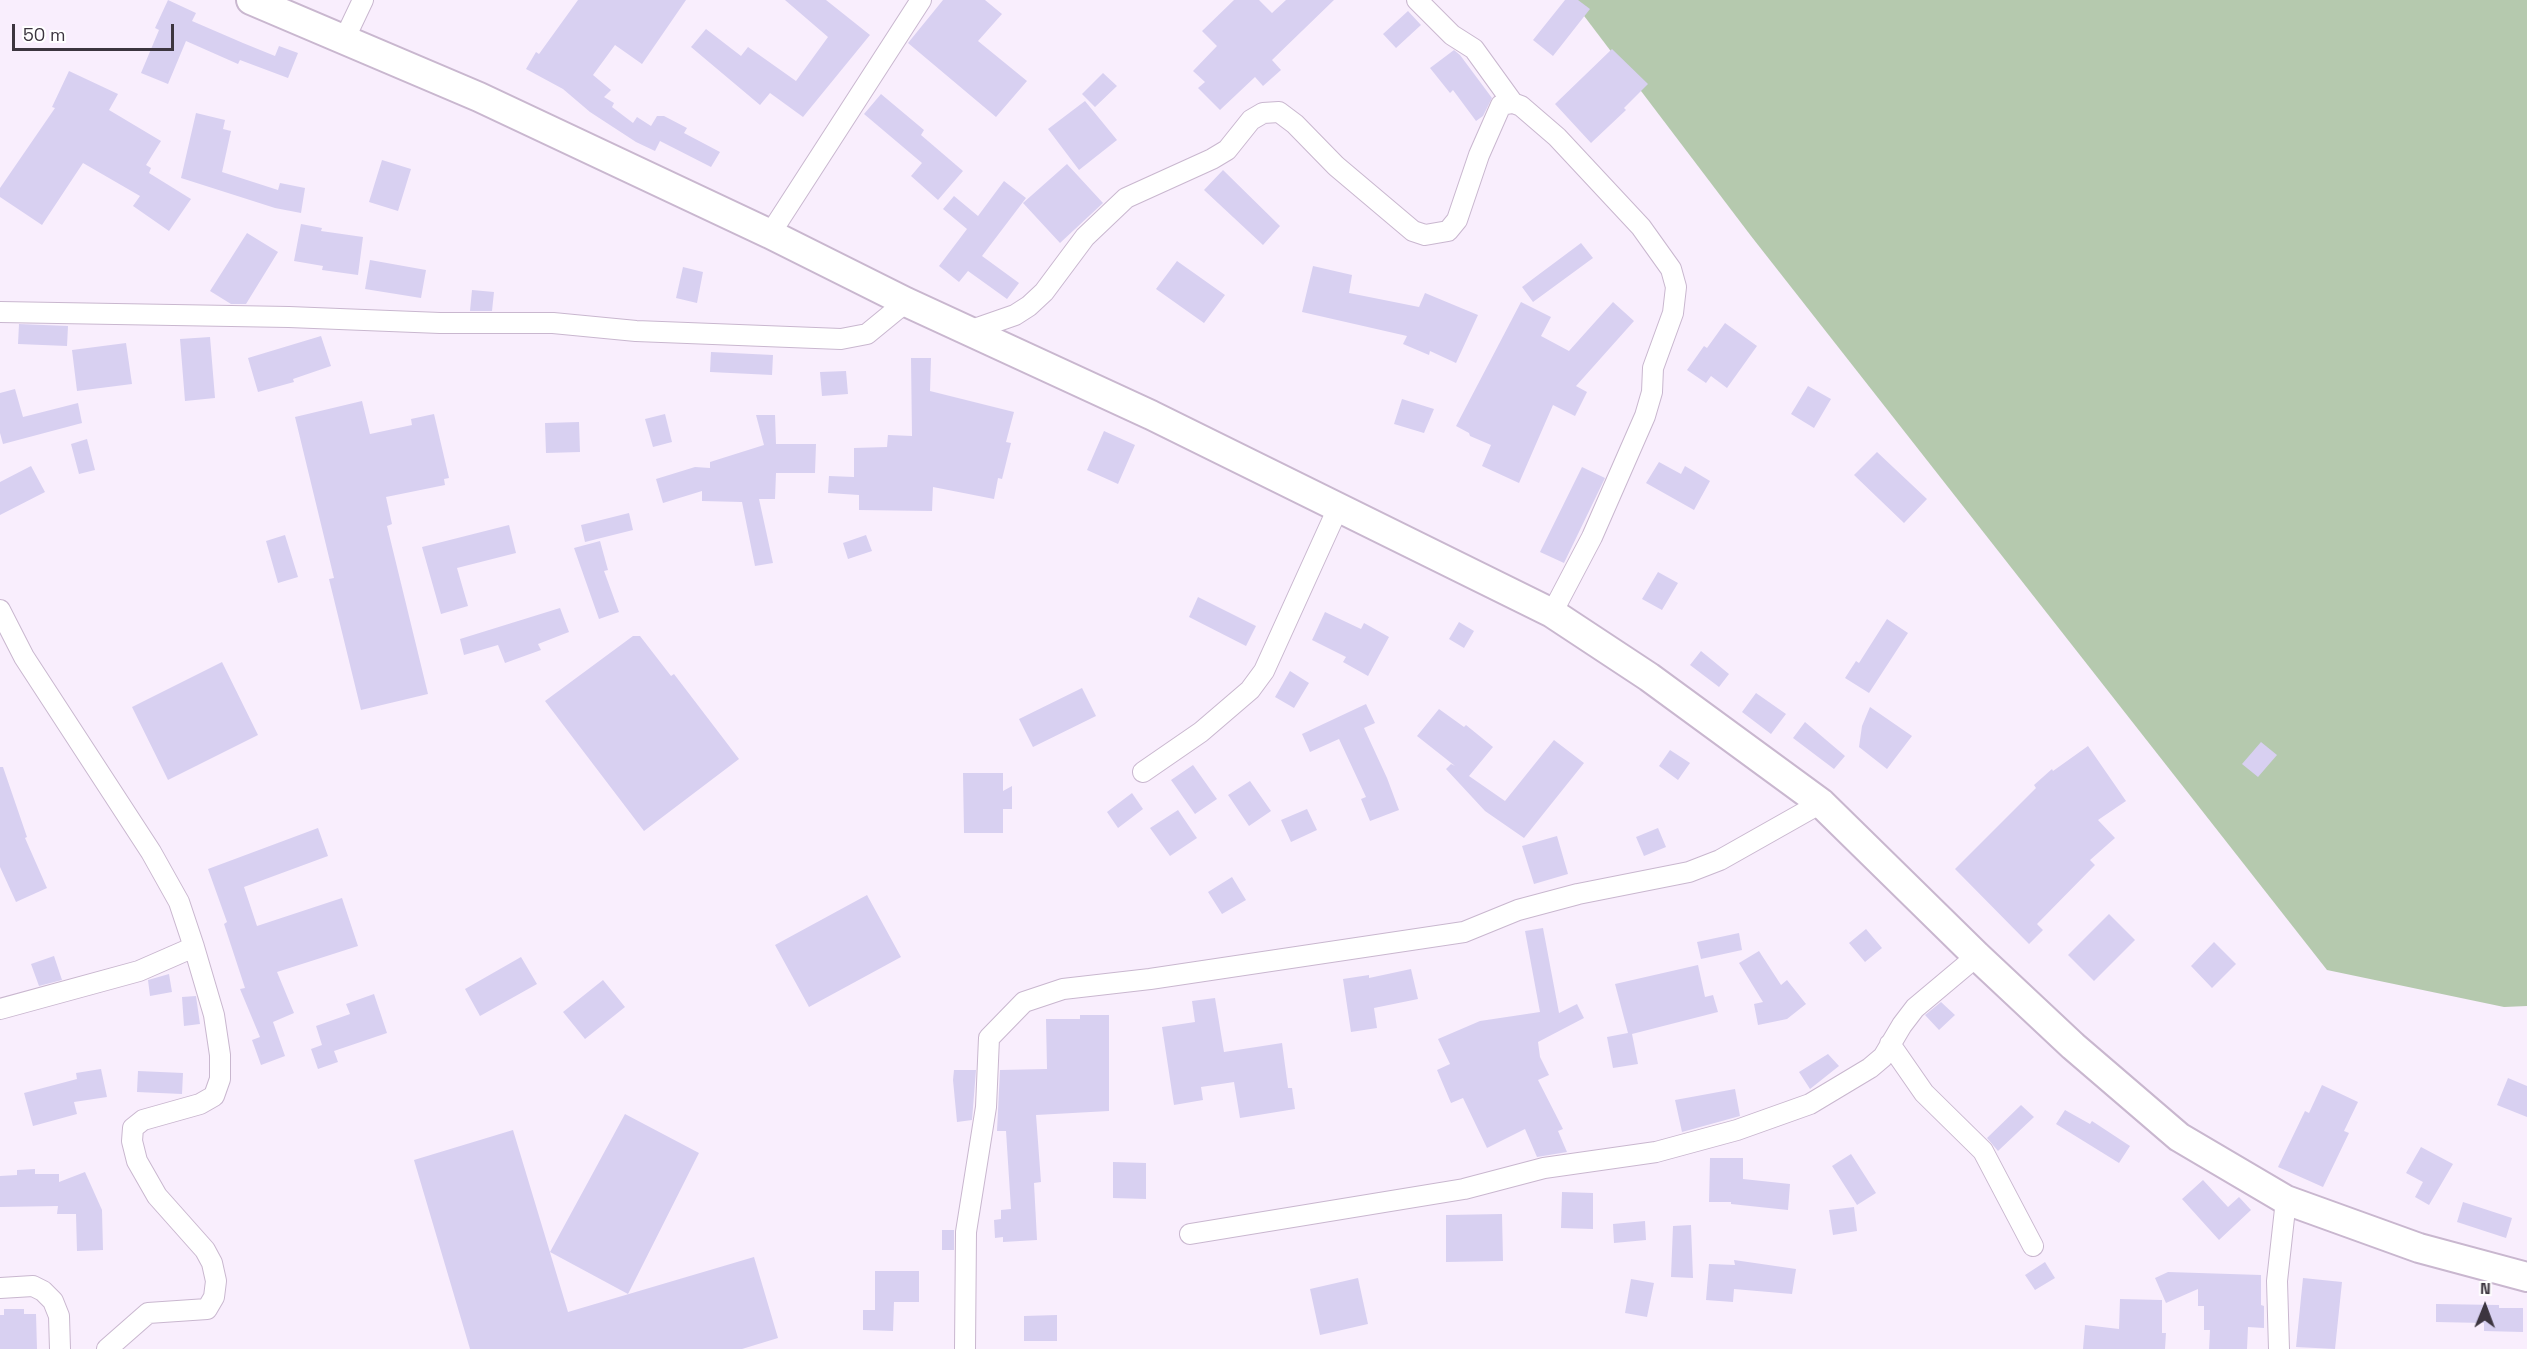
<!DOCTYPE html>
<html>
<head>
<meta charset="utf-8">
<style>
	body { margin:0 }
	#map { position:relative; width:2527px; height:1349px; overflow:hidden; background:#f9eefd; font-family:"Space Grotesk",sans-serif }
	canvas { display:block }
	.north { position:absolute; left:2455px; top:1277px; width:60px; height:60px; -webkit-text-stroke:4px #fff; paint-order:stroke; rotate:1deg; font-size:16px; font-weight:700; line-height:24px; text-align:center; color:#3c353f }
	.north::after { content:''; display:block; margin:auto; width:21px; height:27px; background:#3c353f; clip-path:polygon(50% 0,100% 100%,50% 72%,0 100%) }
	.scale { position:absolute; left:12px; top:24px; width:162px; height:27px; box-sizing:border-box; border:3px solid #3c353f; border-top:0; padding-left:8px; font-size:18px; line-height:21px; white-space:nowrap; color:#3c353f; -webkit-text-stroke:4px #fff; paint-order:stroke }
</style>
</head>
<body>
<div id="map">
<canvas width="2527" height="1349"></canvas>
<div class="north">N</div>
<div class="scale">50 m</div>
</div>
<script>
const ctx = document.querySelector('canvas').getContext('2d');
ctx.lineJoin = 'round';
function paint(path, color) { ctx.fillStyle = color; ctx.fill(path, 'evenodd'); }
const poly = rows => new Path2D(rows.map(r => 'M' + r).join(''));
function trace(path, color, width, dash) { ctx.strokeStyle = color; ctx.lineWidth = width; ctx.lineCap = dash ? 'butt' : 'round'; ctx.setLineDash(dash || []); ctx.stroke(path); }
const green = poly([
	[1572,0,2527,0,2527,1006,2504,1007,2327,970,1751,236]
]);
const building = poly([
	[168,0,196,13,192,21,243,43,275,56,279,46,298,53,288,78,240,60,238,64,186,41,168,84,141,73,159,30,155,28],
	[578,0,686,0,642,64,615,45,593,75,611,90,604,97,614,103,612,107,633,123,637,117,651,126,657,116,664,116,687,128,684,133,720,152,711,167,660,141,655,151,636,142,590,112,563,89,526,69,536,52,539,54],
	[785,0,826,0,870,35,803,117,770,93,760,105,691,47,706,29,741,56,748,47,796,81,828,37],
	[943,0,985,0,1002,14,978,41,1027,81,996,117,908,43],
	[1234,0,1259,0,1272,13,1286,0,1334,0,1272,60,1281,70,1263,86,1255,77,1220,110,1198,88,1205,82,1193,71,1217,46,1202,31],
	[1565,0,1578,0,1590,9,1553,56,1533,40],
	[1408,11,1421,25,1396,48,1383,34],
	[1612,49,1648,84,1624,108,1626,110,1591,143,1555,104],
	[1454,50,1460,55,1492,98,1483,116,1476,121,1453,90,1450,93,1430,68],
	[69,71,118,94,109,110,161,141,146,165,151,168,149,173,191,199,169,231,133,206,140,196,83,163,42,225,0,197,0,188,55,108,52,107],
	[1103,73,1117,86,1095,107,1082,94],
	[881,94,924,130,921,135,963,171,938,200,911,176,922,163,864,114],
	[1085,101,1117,140,1079,170,1048,129],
	[196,113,225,120,223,129,231,131,222,172,278,190,280,183,305,188,301,213,275,208,181,178],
	[382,160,411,169,398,211,369,202],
	[1067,164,1103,203,1060,243,1023,203],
	[1223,170,1280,226,1263,245,1204,190],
	[1004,181,1026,198,982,256,1019,283,1007,299,968,271,959,282,939,266,967,229,943,209,954,196,978,216],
	[301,224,322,228,321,231,363,237,358,275,322,270,323,266,294,261],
	[247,233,278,252,246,304,231,304,210,291],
	[1581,243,1593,258,1533,302,1522,287],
	[370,260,426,270,421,298,365,289],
	[1177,261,1225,295,1204,323,1156,289],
	[1313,266,1352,275,1349,293,1419,307,1425,293,1478,315,1456,363,1430,351,1429,355,1403,344,1407,336,1302,312],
	[683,267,703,272,697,303,676,298],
	[472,290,494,292,492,311,470,311],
	[1521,302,1551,317,1541,336,1569,351,1613,302,1634,321,1576,386,1587,392,1575,416,1553,405,1519,483,1482,466,1491,445,1470,436,1469,433,1456,426],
	[1725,323,1757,346,1727,388,1711,376,1706,383,1687,370,1704,346,1707,348],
	[19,324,68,326,67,346,18,344],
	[321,336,331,366,293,379,294,382,258,392,248,358],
	[210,337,215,398,185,401,180,339],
	[126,343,132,384,77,391,72,350],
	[711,352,773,355,772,375,710,372],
	[911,358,931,358,930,391,1014,412,1006,442,1011,443,1002,479,998,478,994,499,933,487,932,511,859,510,859,495,828,493,829,476,854,477,854,448,887,447,888,435,912,436],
	[846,371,848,394,822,396,820,372],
	[1808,386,1831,399,1814,428,1791,414],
	[15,389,23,417,78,403,82,423,3,444,0,433,0,393],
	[1402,399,1434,409,1424,433,1394,424],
	[362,401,370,434,412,425,411,419,434,414,449,478,444,479,445,485,386,497,392,524,387,526,428,694,361,710,329,579,334,578,295,417],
	[665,414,672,442,653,447,645,419],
	[756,415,775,415,776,444,816,444,815,473,776,473,775,499,759,499,773,563,755,566,742,502,702,501,702,491,663,503,656,479,695,467,710,468,710,462,764,445],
	[579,422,580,452,546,453,545,423],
	[1104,431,1135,445,1118,484,1087,470],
	[87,439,95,470,79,474,71,444],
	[1877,452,1927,499,1904,523,1854,475],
	[1659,462,1681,474,1685,466,1710,481,1694,510,1646,483],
	[31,466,45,492,0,515,0,482],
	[1582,467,1605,478,1564,563,1540,552],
	[629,513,633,530,585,542,581,525],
	[509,525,516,553,457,568,468,606,441,614,422,547],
	[285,535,298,577,278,583,266,541],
	[866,535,872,551,848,559,843,543],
	[600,541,608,570,604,571,619,612,599,619,574,548],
	[1658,572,1678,583,1662,610,1642,599],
	[1198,597,1256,626,1246,646,1189,617],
	[560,608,569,632,538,644,541,650,505,663,498,645,464,655,460,639],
	[1325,612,1361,629,1364,623,1389,637,1368,676,1343,662,1346,657,1312,640],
	[1887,619,1908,633,1869,693,1845,678,1856,661,1859,663],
	[1459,622,1474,631,1464,648,1449,639],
	[633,636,640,636,671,676,674,674,739,759,644,831,545,701],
	[1701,651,1729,674,1719,687,1690,665],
	[222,662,258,735,168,780,132,707],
	[1290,671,1309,683,1294,708,1275,697],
	[1082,688,1096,716,1033,747,1019,719],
	[1756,693,1786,714,1771,734,1742,712],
	[1366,704,1375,723,1364,728,1387,778,1399,810,1370,821,1361,799,1366,797,1339,739,1310,752,1302,734],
	[1870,707,1912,736,1887,769,1859,747,1862,726],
	[1439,709,1464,727,1466,725,1493,747,1469,776,1505,801,1554,740,1584,763,1524,838,1485,811,1446,769,1451,764,1455,766,1417,736],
	[1805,722,1845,756,1834,769,1793,738],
	[2261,742,2277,755,2258,777,2242,764],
	[2088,746,2126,801,2098,820,2115,838,2090,860,2095,865,2037,924,2043,930,2029,944,1955,869,2036,788,2034,785,2052,769,2053,771],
	[1670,750,1690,763,1678,780,1659,766],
	[1193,765,1217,799,1195,814,1171,780],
	[0,767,3,767,27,837,25,838,47,888,16,902,0,867],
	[963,773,1003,773,1003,791,1012,786,1012,809,1003,809,1003,833,964,833],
	[1250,781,1271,811,1249,826,1228,795],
	[1132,793,1143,809,1118,828,1107,812],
	[1307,809,1317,830,1291,842,1281,820],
	[1178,810,1197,838,1170,856,1150,828],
	[318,828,328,856,244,887,257,926,342,898,358,946,277,972,294,1013,273,1022,285,1056,261,1065,252,1040,260,1037,240,989,245,988,224,924,227,922,208,869],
	[1658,828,1666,847,1644,856,1636,837],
	[1557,836,1568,874,1534,884,1522,846],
	[1232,877,1246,900,1222,914,1208,892],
	[867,895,901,957,809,1007,775,945],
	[2109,914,2135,940,2094,981,2068,955],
	[1543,928,1559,1013,1577,1004,1584,1018,1538,1042,1540,1057,1549,1075,1538,1080,1563,1129,1558,1131,1567,1152,1537,1157,1525,1129,1487,1148,1463,1098,1451,1103,1437,1070,1450,1064,1438,1039,1480,1021,1540,1012,1525,931],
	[1866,929,1882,948,1865,962,1849,943],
	[1739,933,1742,950,1701,959,1697,942],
	[2214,942,2236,964,2212,988,2191,966],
	[1759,951,1781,985,1787,980,1806,1004,1787,1019,1758,1025,1754,1004,1763,1002,1739,963],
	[54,956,62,980,39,986,31,964],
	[521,957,537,984,480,1016,465,989],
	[1698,965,1705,997,1713,995,1718,1012,1632,1034,1638,1064,1613,1068,1607,1037,1628,1033,1615,984],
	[1411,969,1418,999,1374,1008,1377,1028,1351,1032,1343,979,1369,975,1369,978],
	[169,974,172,992,150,996,148,980],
	[603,980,625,1007,585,1039,563,1012],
	[374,994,387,1033,334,1051,338,1062,318,1069,311,1049,322,1045,316,1026,350,1014,346,1004],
	[196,996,200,1024,184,1026,182,997],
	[1215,998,1224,1052,1282,1043,1288,1088,1292,1088,1295,1109,1240,1118,1234,1082,1201,1087,1203,1100,1174,1105,1162,1027,1195,1022,1192,1001],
	[1941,1002,1955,1015,1939,1030,1925,1015],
	[1080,1015,1109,1015,1109,1111,1036,1115,1041,1182,1034,1183,1037,1240,1003,1242,1003,1237,995,1238,994,1220,1001,1219,1001,1210,1011,1209,1006,1131,997,1131,1000,1070,1047,1069,1046,1019,1080,1019],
	[1828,1054,1839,1066,1810,1089,1799,1072],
	[101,1069,107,1097,74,1102,77,1114,33,1126,24,1093,77,1079,76,1073],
	[954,1070,976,1070,972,1120,957,1122,953,1080],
	[138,1071,183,1073,182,1094,137,1092],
	[2508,1078,2527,1086,2527,1117,2497,1105],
	[2322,1085,2358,1102,2344,1131,2349,1133,2323,1187,2278,1167,2305,1111,2309,1113],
	[1735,1089,1740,1116,1682,1132,1675,1100],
	[2021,1105,2034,1117,1998,1151,1987,1138],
	[2065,1110,2090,1124,2092,1121,2130,1146,2119,1163,2056,1124],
	[625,1114,699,1153,628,1294,550,1252],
	[513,1130,568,1312,754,1257,778,1338,742,1349,470,1349,414,1160],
	[2421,1147,2453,1164,2429,1205,2415,1197,2423,1182,2406,1173],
	[1851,1154,1876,1193,1857,1205,1832,1166],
	[1710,1158,1743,1158,1743,1179,1790,1184,1788,1210,1731,1204,1731,1202,1709,1202],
	[1113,1162,1146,1163,1146,1199,1113,1198],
	[35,1169,35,1174,59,1174,59,1182,85,1172,102,1210,103,1250,77,1251,76,1214,57,1214,58,1206,0,1207,0,1176,17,1175,17,1170],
	[2203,1180,2228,1207,2239,1197,2251,1210,2219,1240,2182,1199],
	[1562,1192,1593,1193,1593,1229,1561,1228],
	[2463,1202,2512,1218,2506,1238,2457,1222],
	[1854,1207,1857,1231,1833,1235,1829,1210],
	[1502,1214,1503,1261,1446,1262,1446,1215],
	[1645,1221,1646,1240,1614,1243,1613,1224],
	[1691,1225,1693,1278,1671,1277,1673,1226],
	[942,1230,954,1230,954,1250,942,1250],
	[1734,1260,1796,1269,1792,1294,1734,1289,1733,1302,1706,1300,1709,1264,1735,1265],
	[2045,1262,2055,1278,2035,1290,2025,1275],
	[875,1271,919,1271,919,1302,894,1302,893,1331,863,1330,863,1310,875,1310],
	[2168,1272,2261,1275,2261,1305,2264,1306,2264,1328,2248,1327,2247,1349,2209,1349,2210,1330,2204,1330,2204,1306,2198,1306,2198,1289,2166,1303,2155,1278],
	[1358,1278,1368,1324,1320,1335,1310,1289],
	[2303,1278,2342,1282,2335,1349,2296,1347],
	[1631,1279,1654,1283,1647,1317,1625,1313],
	[2120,1299,2162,1300,2162,1333,2166,1333,2165,1349,2083,1349,2085,1325,2119,1329],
	[2436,1304,2499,1305,2499,1308,2523,1308,2523,1332,2484,1331,2484,1323,2436,1322],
	[4,1309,24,1309,24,1314,36,1314,37,1349,0,1349,0,1315,4,1315],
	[1057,1315,1057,1341,1024,1341,1024,1316]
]);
const street = poly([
	[1417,0,1452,35,1474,49,1513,103],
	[344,40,363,0],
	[770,234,921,0],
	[0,312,289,317,440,323,553,323,636,331,841,339,867,334,906,302],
	[969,331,1015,315,1029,306,1044,292,1085,237,1126,198,1212,159,1227,150,1251,120,1263,113,1279,112,1295,124,1336,166,1413,231,1425,235,1448,231,1457,220,1479,155,1501,105,1513,103,1521,106,1557,137,1641,227,1671,269,1676,287,1673,313,1653,368,1652,392,1645,416,1592,537,1552,613],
	[0,610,24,657,151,852,179,902,194,947,139,971,0,1009],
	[1143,772,1201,732,1250,690,1264,671,1338,508],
	[1890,1044,1924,1093,1983,1151,2033,1246],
	[1190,1234,1464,1189,1544,1168,1656,1152,1737,1130,1810,1104,1870,1068,1883,1057,1902,1025,1915,1008,1977,956],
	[0,1288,33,1286,43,1291,53,1301,59,1316,60,1349],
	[107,1349,148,1313,207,1309,214,1297,216,1281,212,1263,205,1250,157,1196,137,1161,132,1141,133,1128,143,1120,200,1104,214,1096,220,1079,220,1055,214,1015,194,947],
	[965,1349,966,1232,986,1107,989,1038,1024,1002,1063,989,1150,979,1464,932,1518,910,1578,894,1689,872,1720,860,1821,803],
	[2279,1349,2277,1281,2286,1200]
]);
const secondary = poly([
	[251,0,479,97,770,234,906,302,1151,415,1552,613,1649,677,1821,803,1977,956,2073,1046,2179,1137,2286,1200,2419,1248,2527,1277]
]);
paint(green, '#b5c9ae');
paint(building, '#d8d0f1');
trace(street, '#c9b7cf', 22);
trace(secondary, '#c9b7cf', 32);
trace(street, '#fff', 20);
trace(secondary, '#fff', 28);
</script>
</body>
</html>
